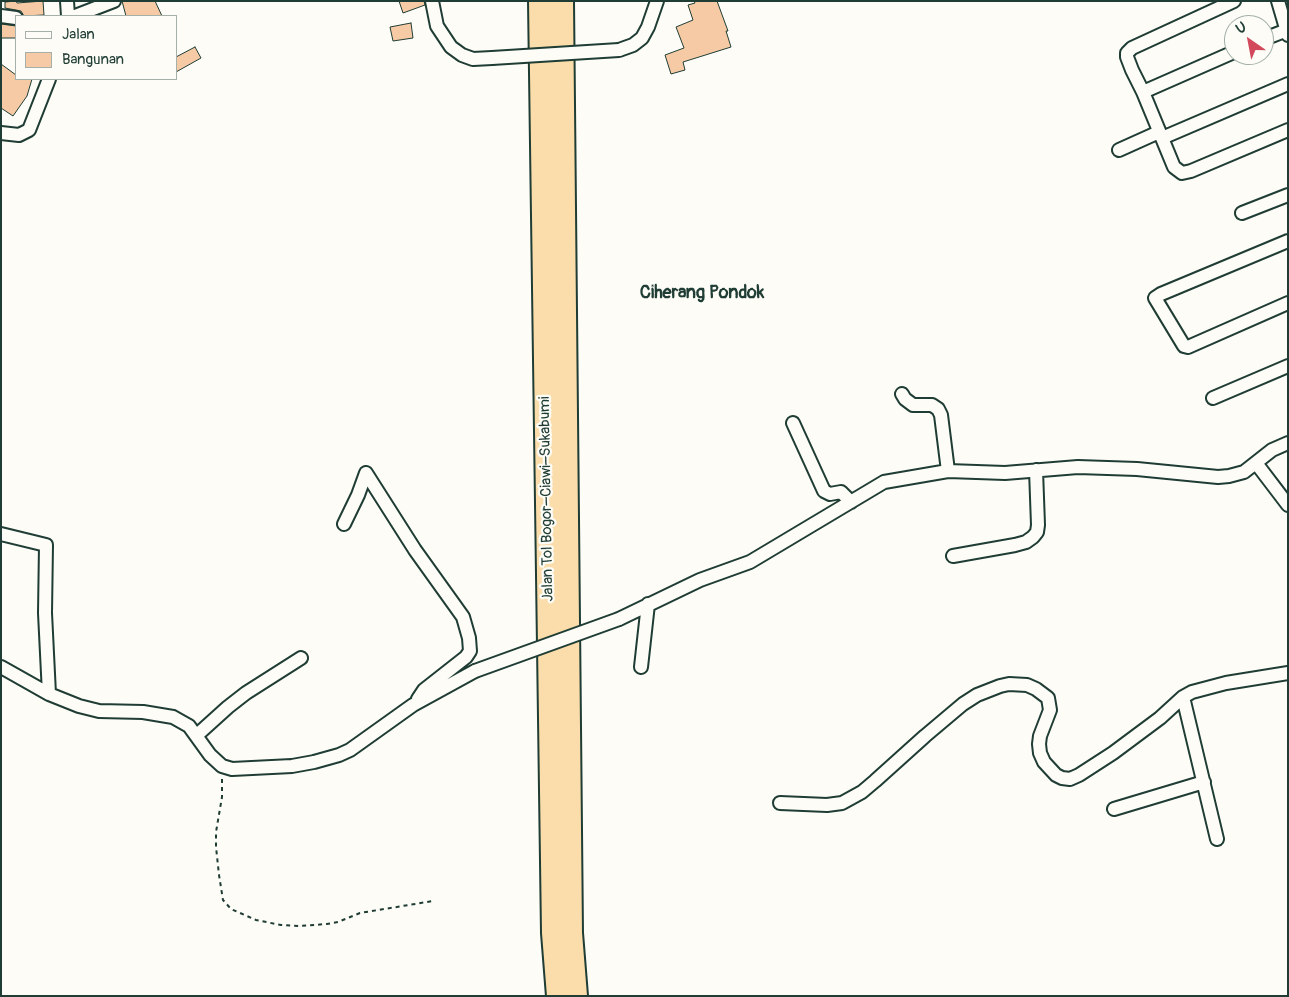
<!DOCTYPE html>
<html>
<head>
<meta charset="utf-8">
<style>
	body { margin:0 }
	#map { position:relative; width:1289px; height:997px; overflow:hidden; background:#fdfcf7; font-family:Pangolin,sans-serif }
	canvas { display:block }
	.frame { position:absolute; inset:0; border:2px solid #1f3d34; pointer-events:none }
	.legend { position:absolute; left:15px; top:15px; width:162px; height:65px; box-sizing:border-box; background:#fdfcf7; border:1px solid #a4b0a9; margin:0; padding:6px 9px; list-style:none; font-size:15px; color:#1f3d34 }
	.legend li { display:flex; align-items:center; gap:10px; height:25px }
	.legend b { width:25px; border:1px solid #a4b0a9 }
	.north { position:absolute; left:1224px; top:15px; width:50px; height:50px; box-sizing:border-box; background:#fdfcf7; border:1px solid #a4b0a9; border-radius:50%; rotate:327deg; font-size:14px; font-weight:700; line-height:20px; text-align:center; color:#1f3d34 }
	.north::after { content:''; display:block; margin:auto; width:18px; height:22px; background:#d1495b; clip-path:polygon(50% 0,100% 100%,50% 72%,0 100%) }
</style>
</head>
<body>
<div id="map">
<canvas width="1289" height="997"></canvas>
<div class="frame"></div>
<ul class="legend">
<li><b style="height:6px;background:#fdfcf7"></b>Jalan</li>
<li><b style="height:14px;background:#f6caa5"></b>Bangunan</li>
</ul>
<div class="north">U</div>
</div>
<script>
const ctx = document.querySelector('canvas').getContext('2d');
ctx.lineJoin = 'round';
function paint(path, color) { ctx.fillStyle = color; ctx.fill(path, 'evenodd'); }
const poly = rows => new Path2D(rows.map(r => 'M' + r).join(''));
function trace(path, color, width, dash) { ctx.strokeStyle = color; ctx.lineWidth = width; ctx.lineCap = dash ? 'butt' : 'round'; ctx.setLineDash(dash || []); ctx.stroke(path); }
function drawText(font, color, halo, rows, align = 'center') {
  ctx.font = font + ' Pangolin,sans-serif'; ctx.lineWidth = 4.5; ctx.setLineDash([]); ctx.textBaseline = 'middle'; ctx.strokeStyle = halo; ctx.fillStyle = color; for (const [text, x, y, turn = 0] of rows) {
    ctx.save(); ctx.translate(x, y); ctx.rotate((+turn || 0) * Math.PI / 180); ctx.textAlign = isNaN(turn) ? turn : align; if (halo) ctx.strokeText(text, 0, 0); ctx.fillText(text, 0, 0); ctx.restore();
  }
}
const building = poly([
	[16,1,17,3,43,1,44,15,24,16,21,11,5,8,5,2,16,1],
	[122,1,155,1,162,16,126,16,122,1],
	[399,1,424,1,425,5,403,13,399,1],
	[694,1,717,1,728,31,726,31,731,47,683,62,685,70,671,74,665,55,684,48,676,27,693,20,688,5,695,3,694,1],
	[411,23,413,38,393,41,390,27,411,23],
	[1,24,16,26,16,38,1,38,1,24],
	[195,47,201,58,176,72,176,57,195,47],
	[1,64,16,75,16,79,32,79,27,96,13,116,1,108,1,64]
]);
const path = poly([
	[222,779,222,797,216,832,216,847,219,875,223,900,231,909,256,920,281,925,300,926,327,924,338,922,360,913,433,901]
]);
const street = poly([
	[67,1,68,16],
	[432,1,437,26,451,47,462,55,473,59,492,58],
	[1234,1,1132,48,1127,53,1127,57,1132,70,1143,92,1174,167,1182,173,1191,171,1288,130],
	[1278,1,1288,35],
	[1,16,16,18],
	[75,16,114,1],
	[1264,39,1287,30],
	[619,50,633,45,642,38,648,27,657,1],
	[1143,92,1234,52],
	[1,133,19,135,29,130,49,79],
	[1162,138,1288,84],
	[1119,150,1159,132],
	[1242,213,1288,195],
	[1288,241,1161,294,1155,298,1184,346,1188,347,1288,303],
	[902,394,905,399,913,405,932,405,938,409,941,415,948,471],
	[1213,398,1288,366],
	[793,423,824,491,830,494,841,492,851,502],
	[1256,463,1288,505],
	[366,473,415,550,463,617,469,638,470,651,466,657,424,690,418,699],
	[344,524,358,495,366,473],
	[1,534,46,545,45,613,49,694],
	[953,556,1015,545,1026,542,1033,537,1037,532,1038,525,1036,470],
	[619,619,700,580,750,562,884,482,948,471,1005,473,1078,467,1137,469,1218,477,1229,476,1244,472,1272,450,1288,443],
	[1,667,49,694,79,706,99,711,143,712,173,717,189,726,210,755,222,766,232,769,292,766,314,762,339,755,350,750,413,705,475,671],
	[641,667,648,604],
	[1183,697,1217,839],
	[197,735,228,707,246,693,301,658],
	[780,803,827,805,842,803,862,792,875,781,925,736,963,704,977,695,1000,686,1009,684,1027,685,1036,689,1048,698,1050,710,1040,736,1039,744,1040,753,1044,762,1056,775,1062,778,1070,779,1079,775,1113,753,1160,718,1183,697,1192,692,1226,683,1288,673],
	[1114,809,1204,782]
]);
const highway = poly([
	[540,1,553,933,558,996],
	[562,1,571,933,576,996]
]);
const streetBridge = poly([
	[492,58,619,50],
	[475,671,619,619]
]);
const streetNames = [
	["Jalan Tol Bogor–Ciawi–Sukabumi",547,499,-91]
];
const quarterNames = [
	["Ciherang Pondok",702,293]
];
paint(building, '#f6caa5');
trace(building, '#1f3d34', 1);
trace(street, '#1f3d34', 16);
trace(highway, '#1f3d34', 26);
trace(path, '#1f3d34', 2, [4, 4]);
trace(street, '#fdfcf7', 12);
trace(highway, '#faddab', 22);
trace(streetBridge, '#1f3d34', 16, []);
trace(streetBridge, '#fdfcf7', 12);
drawText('15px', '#1f3d34', '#fdfcf7', streetNames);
drawText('bold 18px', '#1f3d34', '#fdfcf7', quarterNames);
</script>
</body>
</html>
